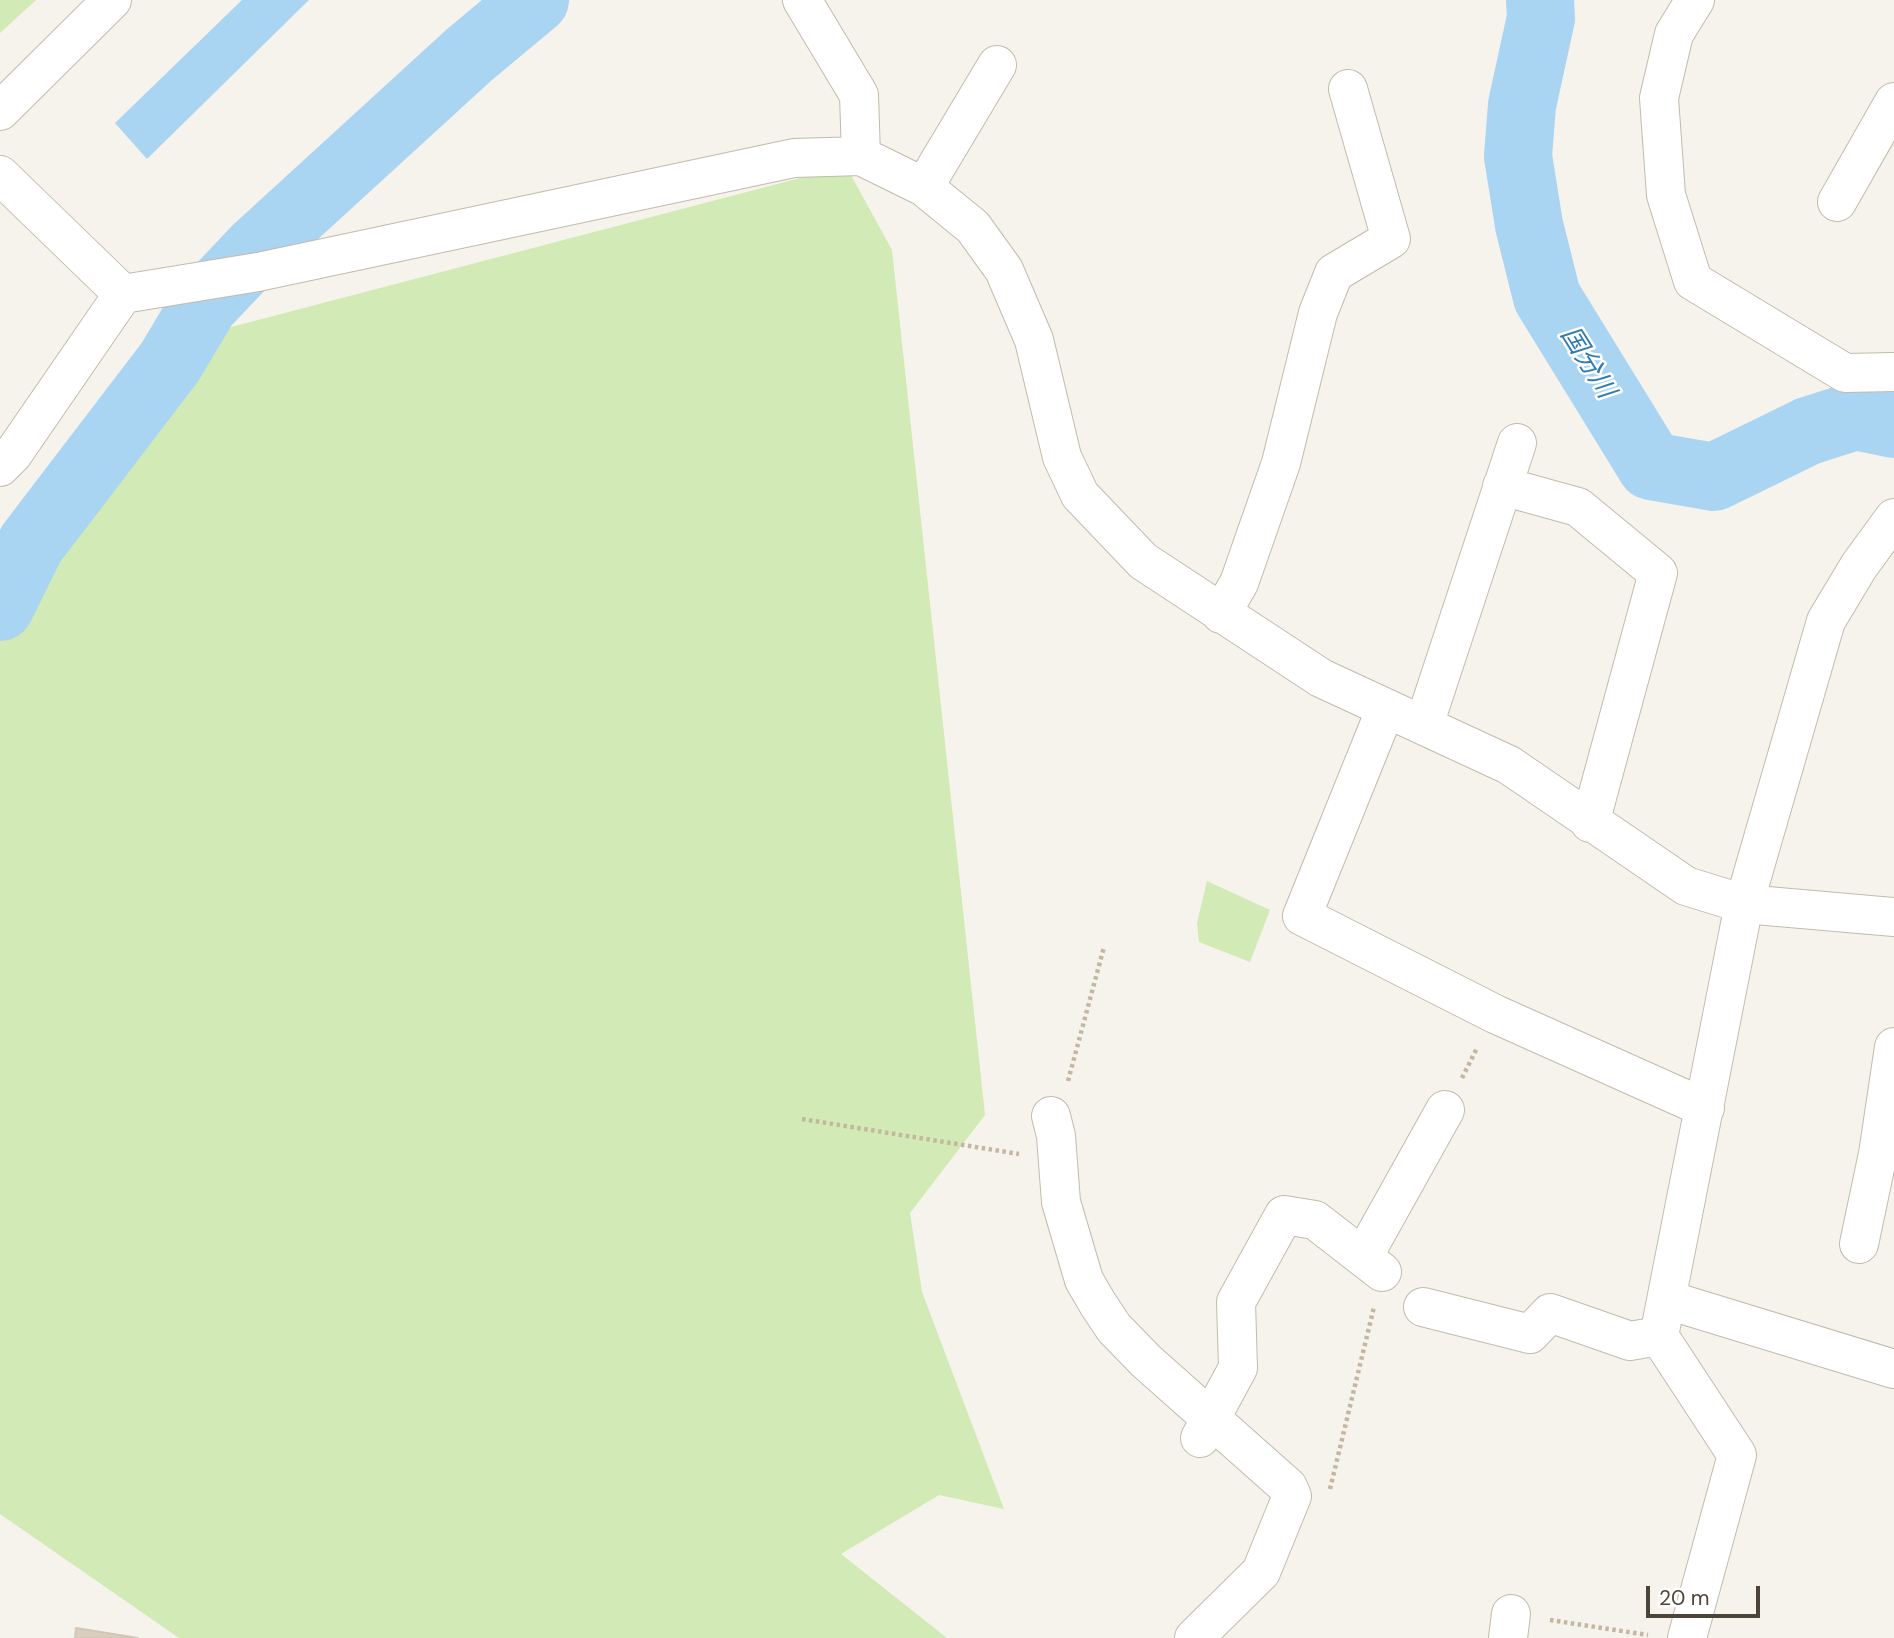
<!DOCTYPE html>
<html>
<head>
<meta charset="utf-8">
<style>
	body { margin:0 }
	#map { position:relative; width:1894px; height:1638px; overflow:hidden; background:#f6f3ec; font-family:"DM Sans",sans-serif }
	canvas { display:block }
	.scale { position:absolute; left:1646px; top:1586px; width:114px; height:32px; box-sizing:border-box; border:4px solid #4b4439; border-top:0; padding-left:9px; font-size:21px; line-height:24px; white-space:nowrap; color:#4b4439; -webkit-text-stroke:5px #fff; paint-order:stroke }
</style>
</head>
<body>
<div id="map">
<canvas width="1894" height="1638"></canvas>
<div class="scale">20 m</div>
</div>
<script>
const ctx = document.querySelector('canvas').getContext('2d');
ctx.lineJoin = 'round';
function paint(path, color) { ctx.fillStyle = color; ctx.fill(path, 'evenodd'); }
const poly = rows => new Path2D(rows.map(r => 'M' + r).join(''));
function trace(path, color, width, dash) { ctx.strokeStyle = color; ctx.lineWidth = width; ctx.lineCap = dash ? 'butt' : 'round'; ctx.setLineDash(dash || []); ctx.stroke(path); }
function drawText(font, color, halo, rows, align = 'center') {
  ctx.font = font + ' "DM Sans","Noto Sans JP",sans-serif'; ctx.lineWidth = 5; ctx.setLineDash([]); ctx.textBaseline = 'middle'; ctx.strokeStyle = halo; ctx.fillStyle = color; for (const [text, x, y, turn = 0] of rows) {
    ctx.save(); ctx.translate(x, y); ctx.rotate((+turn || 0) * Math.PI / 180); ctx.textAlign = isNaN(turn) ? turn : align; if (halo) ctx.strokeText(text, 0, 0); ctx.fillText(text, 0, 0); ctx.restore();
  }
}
const green = poly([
	[0,0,36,0,0,33],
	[846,166,892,250,985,1115,910,1213,922,1292,1004,1509,939,1495,841,1554,947,1638,179,1638,0,1514,0,594,193,337],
	[1207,881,1270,910,1250,962,1199,942,1197,923]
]);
const water = poly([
	[242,0,309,0,147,159,115,123]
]);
const river = poly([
	[1540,0,1541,18,1522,105,1518,156,1529,225,1547,297,1651,466,1714,477,1808,431,1855,416,1894,424],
	[0,607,31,544,170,362,204,305,258,248,469,55,535,0]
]);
const building = poly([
	[76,1628,138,1638,75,1638,76,1628]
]);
const path = poly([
	[1462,1078,1477,1048],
	[1068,1081,1104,947],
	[802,1119,1019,1154],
	[1330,1489,1374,1307],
	[1550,1620,1648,1635]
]);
const street = poly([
	[802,0,859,95,861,156,924,187,973,227,1004,270,1034,340,1062,457,1080,495,1143,561,1321,678,1509,765,1686,886,1744,904,1894,917],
	[1695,0,1674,34,1659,98,1666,195,1693,281,1845,373,1894,372],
	[0,111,112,0],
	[0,175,123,294,13,454,0,467],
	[924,187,997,65],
	[1837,202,1894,102],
	[123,294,258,272,794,158,861,156],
	[1502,486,1578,507,1658,573,1590,823],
	[1221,614,1239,583,1281,463,1318,313,1334,273,1391,239,1348,89],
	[1386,708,1302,916,1495,1014,1705,1108],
	[1424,725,1517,443],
	[1051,1116,1056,1136,1061,1202,1084,1280,1098,1304,1114,1328,1146,1361,1288,1487,1292,1496,1261,1572,1194,1638],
	[1859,1244,1878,1154,1894,1047],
	[1363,1257,1445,1110],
	[1668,1300,1894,1369],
	[1423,1307,1530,1334,1550,1313,1630,1341,1659,1336],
	[1200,1438,1238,1368,1236,1302,1284,1215,1315,1220,1382,1272],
	[1508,1638,1511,1614],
	[1687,1638,1737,1455,1659,1336,1744,904,1826,621,1859,566,1894,518]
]);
const waterNames = [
	["国分川",1587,363,58]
];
paint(green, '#d2eab5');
paint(water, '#a9d4f2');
trace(river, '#a9d4f2', 68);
paint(building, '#d8cfc1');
trace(building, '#d3c7b4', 2);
trace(street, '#c2bbae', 40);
trace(path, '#c4b79f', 4.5, [3.5, 3.5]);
trace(street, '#fff', 38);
drawText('italic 26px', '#2e7ab2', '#fff', waterNames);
</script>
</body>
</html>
